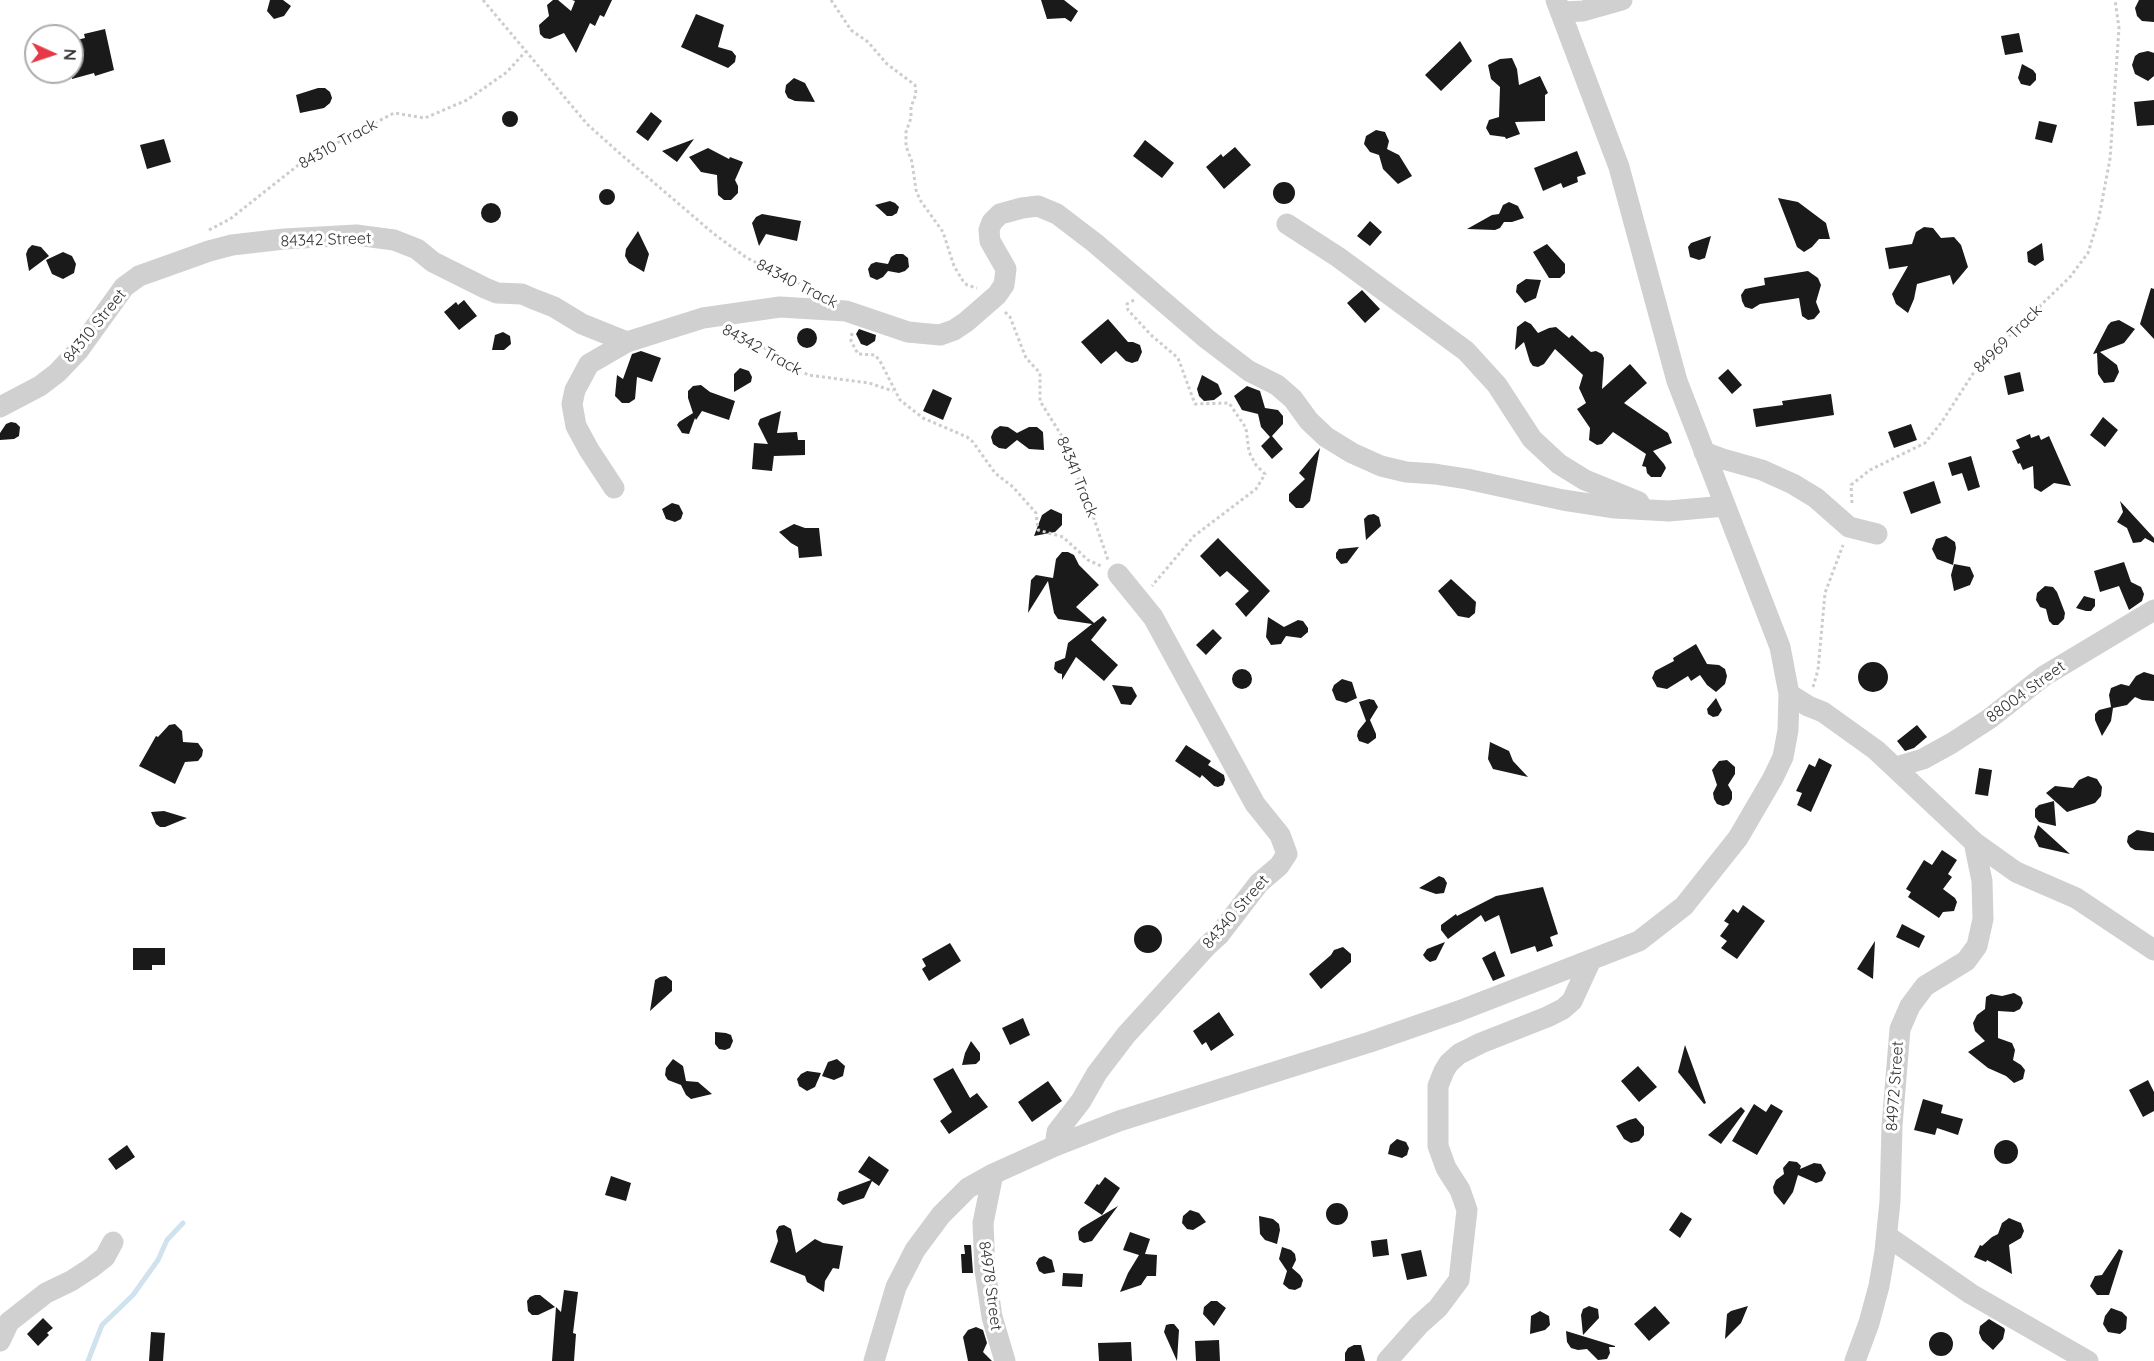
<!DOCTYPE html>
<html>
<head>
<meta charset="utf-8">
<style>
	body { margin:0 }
	#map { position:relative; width:2154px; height:1361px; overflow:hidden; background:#fff; font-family:Quicksand,sans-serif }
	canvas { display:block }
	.north { position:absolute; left:24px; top:24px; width:60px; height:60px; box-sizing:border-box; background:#fff; border:2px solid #adadad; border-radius:50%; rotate:93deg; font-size:16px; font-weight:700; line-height:24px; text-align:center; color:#333 }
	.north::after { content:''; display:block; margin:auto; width:21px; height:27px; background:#e63946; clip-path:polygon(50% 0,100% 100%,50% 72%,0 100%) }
</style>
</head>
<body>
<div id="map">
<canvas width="2154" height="1361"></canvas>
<div class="north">N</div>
</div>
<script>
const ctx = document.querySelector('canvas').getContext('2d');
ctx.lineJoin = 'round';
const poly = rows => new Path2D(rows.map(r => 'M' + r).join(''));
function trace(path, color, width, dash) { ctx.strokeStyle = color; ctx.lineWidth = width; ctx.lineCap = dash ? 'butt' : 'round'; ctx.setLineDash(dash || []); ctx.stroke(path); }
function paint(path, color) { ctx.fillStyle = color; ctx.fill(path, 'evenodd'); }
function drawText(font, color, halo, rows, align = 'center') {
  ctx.font = font + ' Quicksand,sans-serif'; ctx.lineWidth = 6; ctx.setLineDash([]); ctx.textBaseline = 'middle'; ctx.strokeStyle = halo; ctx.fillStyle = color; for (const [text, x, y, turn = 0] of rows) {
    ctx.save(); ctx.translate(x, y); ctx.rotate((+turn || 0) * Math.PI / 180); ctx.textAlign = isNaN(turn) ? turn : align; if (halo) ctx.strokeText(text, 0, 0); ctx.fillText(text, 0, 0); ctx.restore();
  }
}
const stream = poly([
	[88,1361,102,1325,133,1295,158,1260,167,1240,183,1223]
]);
const building = poly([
	[270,0,283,0,291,6,284,16,274,19,267,11],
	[553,0,558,0,571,11,575,1,572,0,612,0,604,17,600,15,595,26,590,23,576,53,564,33,550,39,544,38,540,34,539,25,549,16,547,5],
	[1041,0,1064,0,1078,11,1071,22,1065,18,1047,19],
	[2139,0,2154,0,2154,22,2142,21,2137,16,2135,8],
	[696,14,724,25,718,47,732,51,736,56,735,62,728,68,681,47],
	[105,29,114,70,95,76,94,73,72,79,72,41,85,38,84,34],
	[2019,33,2023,52,2005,55,2001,36],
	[1460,41,1472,61,1441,91,1425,75],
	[2148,51,2154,53,2154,76,2148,81,2135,74,2132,65,2135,56,2139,53],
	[1512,58,1517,69,1519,85,1540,76,1548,93,1545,95,1545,121,1515,122,1520,134,1506,139,1505,137,1490,135,1486,128,1489,120,1499,117,1500,87,1491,79,1488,65,1500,59],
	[2022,64,2033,70,2036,74,2036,80,2030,86,2021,84,2018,78],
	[794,78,805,83,815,102,795,101,788,98,785,92,786,85],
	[318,88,325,88,330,92,332,98,330,103,324,108,300,113,296,95],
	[2154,100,2154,125,2137,126,2134,102],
	'502 119a8 8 0 1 1 16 0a8 8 0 1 1-16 0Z',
	[651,112,662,121,648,141,636,132],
	[2039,121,2057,125,2052,143,2035,139],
	[1376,130,1385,132,1389,141,1387,149,1399,155,1412,176,1398,184,1383,169,1379,155,1370,152,1364,144,1366,136],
	[164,139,171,162,147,169,140,145],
	[694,139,677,162,662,151],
	[1145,140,1174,163,1162,178,1133,156],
	[1235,147,1251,165,1224,189,1206,167,1221,154,1223,157],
	[708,148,729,159,730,157,743,162,735,180,738,186,738,193,731,200,724,200,718,195,717,175,701,172,689,157],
	[1577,151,1586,174,1577,177,1578,182,1563,188,1561,183,1543,191,1534,168],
	'1273 193a11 11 0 1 1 22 0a11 11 0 1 1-22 0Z',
	'599 197a8 8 0 1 1 16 0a8 8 0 1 1-16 0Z',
	[1778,198,1798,202,1826,223,1830,239,1819,239,1812,247,1804,252,1797,247],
	[890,201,895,203,899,207,897,213,892,216,887,216,875,205],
	[1509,202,1518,206,1524,218,1512,222,1504,222,1500,228,1495,230,1467,229,1492,215,1499,214,1503,205],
	'481 213a10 10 0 1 1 20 0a10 10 0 1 1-20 0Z',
	[762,214,801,221,797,241,766,234,759,246,752,223,756,217],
	[1370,221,1382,232,1370,246,1357,236],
	[1924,227,1933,228,1941,238,1954,237,1961,245,1968,267,1953,285,1950,275,1917,284,1914,299,1908,313,1896,304,1892,294,1908,266,1889,269,1885,248,1912,244,1916,232],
	[638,231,649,254,644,272,629,263,625,256,626,249],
	[1711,236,1705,258,1699,260,1690,257,1688,247,1691,243],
	[2042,243,2044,260,2035,266,2028,262,2027,252],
	[1547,244,1565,264,1565,273,1560,278,1549,278,1533,252],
	[32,245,41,247,49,256,29,271,26,254,28,249],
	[63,252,72,256,76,264,74,273,63,279,52,274,46,260],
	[896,254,903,254,908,258,909,267,905,271,899,273,888,271,883,277,877,280,870,277,868,269,871,264,876,262,888,264,891,257],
	[1808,271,1818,278,1821,285,1816,302,1820,312,1814,319,1808,320,1802,316,1799,298,1760,304,1752,309,1745,307,1742,301,1741,295,1745,289,1765,285,1764,278],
	[1526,279,1541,280,1536,298,1525,303,1516,292,1517,285],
	[2151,288,2154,289,2154,339,2140,324],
	[1362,290,1380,309,1365,323,1347,303],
	[464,300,477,316,459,330,444,312,456,302,458,305],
	[1108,319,1128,342,1133,342,1140,345,1142,352,1138,361,1132,363,1126,361,1116,351,1101,364,1081,342],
	[2119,320,2135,329,2124,343,2100,352,2117,365,2119,372,2114,382,2104,383,2098,374,2097,353,2093,354,2108,325,2111,322],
	[1525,321,1531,324,1538,333,1549,328,1556,327,1569,338,1572,335,1591,352,1596,351,1602,354,1604,358,1602,389,1630,364,1647,383,1624,403,1668,433,1672,443,1653,451,1664,464,1666,468,1661,477,1651,477,1647,473,1646,467,1642,466,1646,454,1613,432,1602,444,1597,445,1589,440,1590,428,1577,409,1586,403,1579,388,1583,375,1555,349,1544,364,1538,367,1533,366,1530,362,1524,342,1515,350,1517,327],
	'797 338a10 10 0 1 1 20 0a10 10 0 1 1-20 0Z',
	[859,329,876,335,875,341,867,346,861,344,856,334],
	[503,332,510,336,511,344,504,350,492,350,495,335],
	[641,351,661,358,652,382,637,377,635,399,629,403,622,403,615,396,617,375,623,379,632,354],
	[740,368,749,371,752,377,751,382,734,392,734,374],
	[1728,369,1742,385,1732,394,1718,378],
	[2020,372,2024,391,2008,395,2004,376],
	[1202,375,1218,384,1222,394,1214,400,1204,401,1199,396,1197,389],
	[701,385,710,392,735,401,729,420,702,411,696,420,695,418,689,434,682,433,677,425,679,422,693,413,688,398,688,391,693,386],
	[1247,386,1260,391,1265,408,1278,410,1283,416,1283,424,1272,436,1283,449,1272,459,1261,446,1270,437,1261,427,1258,414,1242,410,1234,396],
	[933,389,952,398,943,420,923,411],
	[1831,394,1834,415,1756,427,1753,409,1783,405,1782,401],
	[781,411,777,433,797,432,798,440,805,440,805,455,774,456,774,455,772,471,752,469,754,443,768,444,758,424,760,419],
	[2103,417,2118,430,2105,447,2090,435],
	[11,422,16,423,20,427,19,436,14,439,0,440,0,433,6,424],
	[1911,424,1917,440,1894,448,1888,432],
	[1000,426,1008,427,1017,433,1029,427,1037,427,1043,432,1044,450,1029,449,1017,440,1006,449,999,448,993,444,991,437,994,430],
	[2030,434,2031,438,2039,435,2041,440,2049,436,2071,486,2054,483,2041,492,2034,488,2033,466,2023,470,2020,463,2018,464,2012,451,2020,448,2016,440],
	[1320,448,1310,501,1303,508,1296,508,1289,501,1289,494,1305,479,1299,473],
	[1971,456,1980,487,1968,491,1962,473,1952,476,1948,463],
	[1934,481,1941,503,1911,514,1903,492],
	[2120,501,2154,538,2154,543,2145,538,2141,542,2133,543,2127,528,2117,522,2123,512],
	[672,503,679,505,683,513,681,519,675,522,666,519,662,509],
	[1051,509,1062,514,1062,525,1055,532,1034,536,1042,515],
	[1374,514,1379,517,1381,526,1366,540,1364,519,1368,515],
	[794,524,805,528,819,528,822,556,799,558,798,547,791,543,779,532],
	[1946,536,1955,542,1956,548,1953,565,1937,559,1932,549,1936,539],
	[1218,538,1270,591,1246,617,1235,604,1249,591,1227,571,1220,577,1200,556],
	[1359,547,1347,563,1341,564,1336,558,1336,553,1339,549],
	[1062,552,1068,552,1074,555,1079,565,1099,585,1076,607,1094,623,1103,616,1107,620,1091,640,1118,665,1104,681,1076,657,1062,680,1062,674,1058,673,1054,669,1055,662,1065,658,1068,643,1092,624,1058,619,1054,613,1048,581,1028,613,1031,580,1036,575,1053,578,1056,559],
	[2124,562,2131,582,2141,587,2144,594,2142,601,2129,610,2119,586,2100,592,2094,571],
	[1954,564,1970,567,1974,576,1970,585,1954,591,1951,575],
	[1451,579,1476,602,1475,613,1469,618,1458,616,1438,591],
	[2045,586,2053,587,2057,592,2065,613,2064,619,2058,625,2053,625,2049,621,2046,609,2040,607,2036,600,2037,593],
	[2084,596,2095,599,2095,606,2091,611,2086,611,2076,608],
	[1268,617,1284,627,1298,620,1303,621,1308,628,1308,632,1301,638,1286,636,1281,644,1271,645,1266,637],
	[1213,629,1222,638,1206,655,1196,645],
	[1696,644,1707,664,1719,665,1725,669,1727,676,1725,684,1716,692,1707,685,1700,675,1691,681,1688,676,1667,689,1657,687,1652,678,1655,671,1674,661,1673,658],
	'1858 677a15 15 0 1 1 30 0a15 15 0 1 1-30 0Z',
	'1232 679a10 10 0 1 1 20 0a10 10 0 1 1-20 0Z',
	[2144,672,2154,675,2154,701,2142,700,2135,697,2127,705,2113,708,2111,721,2102,736,2095,720,2095,714,2099,710,2111,707,2109,695,2111,688,2121,684,2129,686,2136,676],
	[1342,679,1352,682,1357,698,1346,703,1336,700,1332,690,1334,685],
	[1112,685,1132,687,1137,696,1131,705,1121,704],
	[1716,698,1722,710,1718,716,1713,717,1708,714,1707,709],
	[1369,699,1374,700,1378,707,1370,720,1376,734,1376,738,1368,744,1359,741,1357,736,1358,731,1366,721,1359,702],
	[175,724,182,731,183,742,198,743,203,750,202,756,198,761,185,762,175,784,139,766,156,736,158,737,169,725],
	[1917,725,1927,737,1914,748,1905,751,1897,741],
	[1490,742,1509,751,1513,761,1528,777,1493,769,1488,759],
	[1186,745,1211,761,1208,765,1224,775,1225,780,1223,785,1218,787,1214,786,1202,775,1200,778,1175,761],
	[1819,758,1832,765,1811,812,1797,805,1802,793,1796,791,1809,764,1815,767],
	[1727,760,1735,767,1735,774,1728,785,1732,792,1732,799,1729,804,1723,806,1717,804,1714,799,1713,793,1717,785,1712,770,1719,761],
	[1979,768,1992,770,1988,796,1975,794],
	[2088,776,2097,779,2102,787,2101,796,2095,803,2067,812,2046,793,2055,786,2073,788,2079,780],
	[2054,801,2056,826,2039,822,2035,817,2035,809,2039,805],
	[164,811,187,818,165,827,160,827,156,824,151,812],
	[2038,825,2070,854,2039,847,2034,837],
	[2137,830,2154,833,2154,851,2135,850,2130,847,2127,842,2128,836],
	[1942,850,1957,860,1948,874,1952,877,1943,889,1955,898,1957,902,1954,911,1943,912,1939,918,1908,897,1911,892,1906,889,1924,860,1932,865],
	[1439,876,1444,878,1447,883,1444,893,1436,894,1419,888],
	[1543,887,1558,934,1550,937,1553,946,1537,952,1535,946,1511,954,1499,915,1485,922,1481,915,1448,939,1441,930,1441,925,1456,914,1457,916,1496,896],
	[1743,905,1765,921,1737,959,1721,948,1727,941,1720,936,1729,924,1724,921,1733,909,1738,913],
	[1902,924,1925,936,1919,948,1896,937],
	'1134 939a14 14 0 1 1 28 0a14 14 0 1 1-28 0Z',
	[1875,941,1873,979,1857,969],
	[1445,942,1436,960,1430,962,1426,959,1423,955,1427,949],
	[950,943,961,961,929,981,922,969,926,966,922,959],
	[1343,947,1351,954,1351,962,1321,989,1309,974,1331,955,1334,950],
	[133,948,165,948,165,965,152,965,152,970,133,970],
	[1495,951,1505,976,1493,981,1482,958],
	[666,976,672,981,672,991,650,1011,655,980,660,977],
	[2014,993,2021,997,2023,1003,2020,1009,2014,1012,1998,1011,1998,1038,2012,1043,2015,1050,2013,1060,2021,1065,2025,1070,2023,1079,2014,1083,2006,1076,1988,1068,1968,1052,1985,1041,1975,1031,1973,1023,1977,1015,1985,1009,1986,997,1991,994,2002,996],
	[1219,1012,1234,1035,1211,1051,1206,1042,1202,1045,1193,1031],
	[1023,1018,1030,1035,1010,1045,1002,1028],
	[715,1032,726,1033,731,1035,733,1041,730,1048,725,1050,719,1049,715,1044],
	[971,1041,980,1053,980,1060,976,1064,962,1065,965,1053],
	[1685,1045,1706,1103,1704,1104,1678,1072],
	[673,1059,683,1066,686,1081,698,1082,712,1094,691,1099,686,1095,681,1085,668,1080,665,1075,666,1068],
	[837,1059,845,1066,843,1076,834,1080,822,1076,828,1062],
	[1638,1066,1657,1087,1639,1102,1621,1081],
	[953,1068,970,1098,977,1093,988,1107,949,1134,940,1121,952,1112,933,1079],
	[807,1071,821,1073,815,1087,807,1091,799,1086,797,1079,801,1074],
	[2148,1080,2154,1092,2154,1111,2143,1117,2129,1090],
	[1048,1081,1062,1101,1032,1122,1018,1102],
	[1923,1099,1943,1105,1941,1113,1963,1119,1958,1135,1937,1128,1935,1135,1914,1130],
	[1754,1104,1766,1112,1771,1104,1783,1111,1757,1155,1732,1141],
	[1741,1107,1745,1111,1721,1144,1708,1135],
	[1636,1118,1644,1127,1644,1135,1639,1141,1631,1143,1624,1139,1616,1126,1629,1120],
	[1397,1139,1406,1142,1409,1148,1407,1155,1402,1158,1388,1154,1390,1145],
	'1994 1152a12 12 0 1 1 24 0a12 12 0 1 1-24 0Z',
	[127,1145,135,1157,116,1170,108,1159],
	[869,1156,889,1170,879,1186,872,1181,864,1198,843,1205,837,1200,839,1192,871,1180,858,1172],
	[1789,1161,1797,1162,1801,1166,1800,1169,1814,1163,1821,1164,1826,1173,1822,1181,1816,1183,1798,1175,1793,1192,1784,1205,1774,1193,1773,1187,1776,1180,1784,1174,1783,1168],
	[611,1176,631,1183,626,1201,605,1195],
	[1105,1177,1120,1188,1102,1215,1084,1203,1097,1184,1099,1185],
	'1326 1214a11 11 0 1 1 22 0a11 11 0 1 1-22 0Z',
	[1118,1206,1092,1241,1084,1243,1079,1240,1078,1232,1081,1228],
	[1190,1210,1199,1213,1206,1222,1193,1230,1187,1229,1182,1223,1183,1216],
	[1681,1212,1692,1219,1680,1238,1669,1230],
	[1259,1216,1273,1219,1279,1224,1280,1230,1277,1244,1265,1240,1260,1234],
	[2009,1218,2021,1223,2024,1231,2021,1238,2009,1245,2012,1274,1987,1260,1986,1262,1974,1257,1980,1245,1982,1246,1992,1237,1998,1234,2002,1223],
	[784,1225,791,1229,796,1253,815,1239,823,1243,843,1246,839,1269,833,1268,825,1281,824,1292,807,1282,805,1276,770,1262,778,1241,776,1231,779,1226],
	[1130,1232,1150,1239,1145,1254,1157,1255,1156,1276,1147,1276,1141,1285,1120,1292,1128,1273,1139,1255,1123,1250],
	[1387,1239,1389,1255,1373,1257,1371,1241],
	[964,1245,971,1245,973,1273,962,1273,961,1254,965,1254],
	[1282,1247,1291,1250,1295,1254,1296,1260,1292,1268,1300,1275,1303,1280,1301,1287,1295,1290,1289,1289,1283,1284,1287,1271,1279,1259],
	[2119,1249,2123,1251,2109,1295,2097,1295,2090,1286,2095,1276,2102,1275],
	[1421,1250,1427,1276,1407,1280,1401,1254],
	[1044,1256,1052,1260,1055,1272,1044,1274,1039,1271,1036,1263,1039,1258],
	[1063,1273,1083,1274,1082,1287,1062,1286],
	[564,1290,578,1292,573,1333,576,1334,574,1361,552,1361,556,1307,561,1312],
	[535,1295,540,1295,555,1307,538,1315,532,1315,528,1311,527,1301,530,1297],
	[1211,1301,1217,1301,1226,1308,1214,1326,1203,1314,1204,1307],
	[1589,1306,1598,1309,1599,1318,1583,1335,1581,1315,1583,1309],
	[1655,1306,1670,1323,1649,1341,1634,1324],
	[1748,1306,1741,1323,1725,1339,1727,1314,1731,1311],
	[2111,1308,2122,1312,2127,1317,2126,1329,2120,1334,2108,1332,2103,1324,2105,1316],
	[1540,1311,1549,1316,1550,1325,1545,1330,1530,1334,1531,1316],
	[43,1318,53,1328,47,1333,49,1335,38,1346,27,1334],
	[1989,1319,2004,1328,2005,1330,2003,1339,1993,1350,1982,1340,1979,1333,1980,1326],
	[1170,1324,1174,1324,1179,1330,1177,1361,1164,1332,1166,1325],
	[976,1327,983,1330,987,1343,983,1352,992,1361,968,1361,963,1337,968,1330],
	[1566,1331,1615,1346,1615,1347,1609,1347,1610,1353,1607,1359,1598,1360,1587,1349,1578,1350,1571,1348,1567,1342],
	'1929 1344a12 12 0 1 1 24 0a12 12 0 1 1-24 0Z',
	[151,1332,165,1333,163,1361,149,1361],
	[1219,1340,1220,1361,1196,1361,1195,1341],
	[1131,1342,1132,1361,1099,1361,1098,1343],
	[1361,1345,1365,1361,1345,1361,1345,1353,1348,1348,1354,1345]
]);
const path = poly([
	[483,0,587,124,617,151,714,234,747,258,810,289],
	[831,0,851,30,868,42,887,64,915,85,916,94,911,107,911,118,906,132,906,146,912,162,916,190,920,200,943,232,954,266,963,281,967,285,977,288],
	[209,230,230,219,306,159,394,113,425,118,467,100,507,72,525,52],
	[1134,300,1127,304,1128,310,1151,335,1178,358,1195,404,1229,403,1246,428,1249,452,1256,465,1265,474,1256,489,1194,536,1152,586],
	[1005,312,1010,317,1026,358,1040,373,1040,401,1068,446,1073,466,1089,504,1108,560],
	[731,333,763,347,808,375,869,383,893,391],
	[852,333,851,341,858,354,875,355,880,361,900,400,923,418,967,437,973,442,995,473,1013,487,1036,513,1038,530,1063,537,1088,560,1103,567],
	[1852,503,1851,485,1870,470,1925,443,1941,423,1978,366,2070,277,2088,253,2099,217,2110,159,2119,28,2115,0],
	[1813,687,1818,670,1825,593,1843,545]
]);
const minor = poly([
	[1562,12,1583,11,1622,0],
	[1287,224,1338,257,1466,351,1497,385,1532,439,1559,464,1585,480,1639,502],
	[0,407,40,386,57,373,78,351,124,287,139,276,209,251,232,245,284,239,356,235,394,240,417,249,433,262,485,288,497,293,522,294,531,298,554,307,582,324,627,342],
	[1704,452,1723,459,1762,470,1793,484,1816,498,1849,527,1877,534],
	[614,488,589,450,576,426,572,404,575,390,589,364,627,342,703,318,780,307,846,311,908,332,940,335,954,330,966,322,997,295,1004,285,1006,269,990,241,989,230,992,222,1000,214,1022,208,1038,206,1057,214,1095,243,1207,339,1249,371,1277,385,1293,399,1309,421,1326,437,1352,453,1381,466,1406,472,1435,474,1467,479,1563,500,1615,508,1669,511,1725,506],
	[1789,694,1808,706,1823,712,1876,750,1974,842,2016,872,2076,898,2154,950],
	[1896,767,1923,759,1952,743,1989,719,2044,676,2154,610],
	[1055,1146,1057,1132,1081,1101,1097,1073,1126,1035,1207,946,1219,935,1259,883,1279,866,1287,854,1280,835,1255,804,1153,617,1118,574],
	[993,1174,983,1223,985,1270,992,1317,1005,1361],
	[1887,1236,1971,1294,2088,1361],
	[0,1341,9,1322,46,1293,71,1281,91,1268,105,1257,113,1242],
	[874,1361,896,1287,915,1250,941,1215,968,1188,993,1174,1055,1146,1119,1121,1370,1042,1459,1011,1639,941,1684,906,1738,838,1773,778,1783,757,1788,730,1789,694,1780,647,1677,381,1619,167,1556,0],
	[1387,1361,1419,1325,1438,1308,1459,1280,1467,1210,1460,1190,1446,1168,1438,1146,1438,1086,1444,1071,1449,1063,1459,1054,1481,1043,1547,1017,1563,1009,1572,1001,1590,962],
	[1855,1361,1869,1323,1879,1286,1885,1251,1890,1201,1892,1126,1900,1029,1910,1006,1925,986,1966,961,1977,946,1983,919,1982,881,1974,842]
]);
const streetNames = [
	["84310 Track",338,144,-29],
	["84342 Street",326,240,-2],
	["84340 Track",797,284,27],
	["84310 Street",95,326,-51],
	["84969 Track",2008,339,-45],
	["84342 Track",762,350,29],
	["84341 Track",1077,477,68],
	["88004 Street",2026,692,-36],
	["84340 Street",1236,912,-49],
	["84972 Street",1895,1086,-86],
	["84978 Street",990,1286,82]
];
trace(stream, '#cfe2ee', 5);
paint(building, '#1a1a1a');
trace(path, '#cdcdcd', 3, [3, 3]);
trace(minor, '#d0d0d0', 21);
drawText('16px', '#333', '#fff', streetNames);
</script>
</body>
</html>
